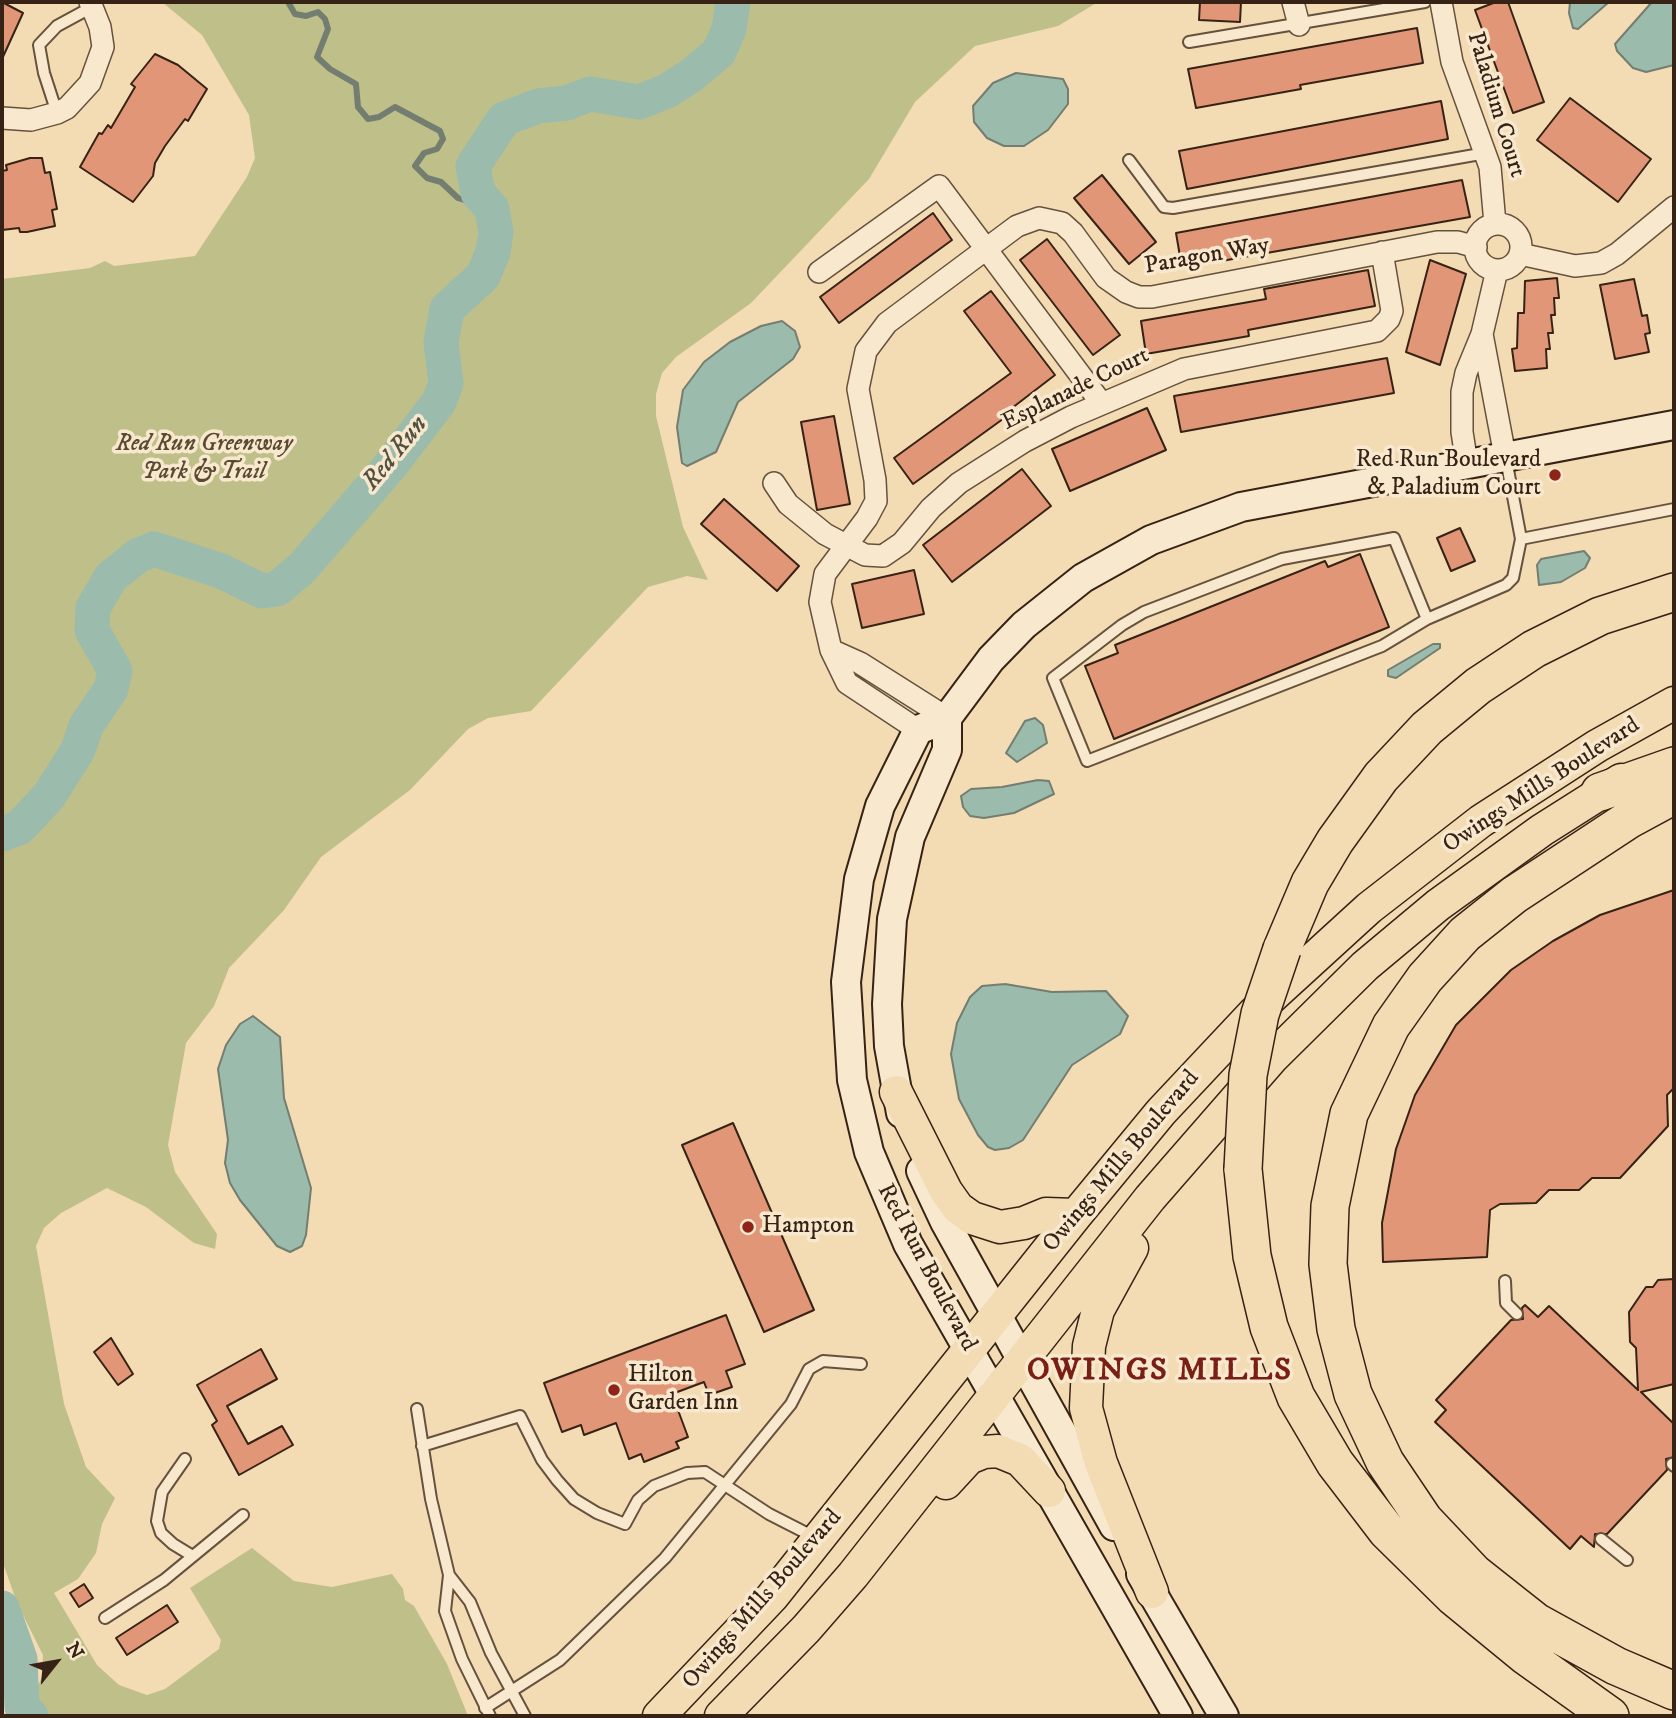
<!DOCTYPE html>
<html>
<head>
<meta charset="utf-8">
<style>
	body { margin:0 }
	#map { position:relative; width:1676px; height:1718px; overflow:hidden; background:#f3dbb4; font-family:"IM FELL DW Pica",serif }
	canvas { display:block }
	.frame { position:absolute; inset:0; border:4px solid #372315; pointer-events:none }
	.north { position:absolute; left:21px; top:1627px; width:70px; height:70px; -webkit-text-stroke:5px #f7e8ce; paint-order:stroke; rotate:59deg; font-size:19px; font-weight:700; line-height:28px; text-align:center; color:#372315 }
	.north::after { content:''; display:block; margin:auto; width:24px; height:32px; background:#372315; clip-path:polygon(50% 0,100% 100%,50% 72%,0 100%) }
</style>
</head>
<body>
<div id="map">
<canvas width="1676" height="1718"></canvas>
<div class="frame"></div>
<div class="north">N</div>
</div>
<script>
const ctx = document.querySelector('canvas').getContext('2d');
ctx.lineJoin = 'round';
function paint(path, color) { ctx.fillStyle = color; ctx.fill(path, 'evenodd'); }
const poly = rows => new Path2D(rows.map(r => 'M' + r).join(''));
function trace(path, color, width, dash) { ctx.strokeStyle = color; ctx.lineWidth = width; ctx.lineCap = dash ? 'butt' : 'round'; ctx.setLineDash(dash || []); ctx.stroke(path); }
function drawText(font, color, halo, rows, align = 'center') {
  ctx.font = font + ' "IM FELL DW Pica",serif'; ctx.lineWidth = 7; ctx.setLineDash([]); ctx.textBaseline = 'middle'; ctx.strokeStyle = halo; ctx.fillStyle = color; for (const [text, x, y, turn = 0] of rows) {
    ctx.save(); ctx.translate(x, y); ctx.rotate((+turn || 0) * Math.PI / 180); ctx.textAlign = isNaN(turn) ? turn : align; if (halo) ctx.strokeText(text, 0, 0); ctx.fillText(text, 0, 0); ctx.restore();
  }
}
const green = poly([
	[162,2,1098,2,1058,26,975,46,915,102,869,179,751,303,676,357,662,373,656,394,656,416,683,527,708,580,687,576,648,587,531,711,488,718,468,729,410,790,321,857,284,910,229,968,214,1006,186,1043,168,1145,175,1172,217,1234,215,1249,194,1243,146,1207,107,1188,61,1213,44,1228,36,1246,64,1404,86,1467,115,1498,102,1524,96,1553,78,1579,54,1593,97,1665,119,1685,147,1695,165,1689,219,1649,221,1640,190,1588,252,1548,294,1581,332,1587,392,1574,403,1589,405,1600,414,1606,447,1664,468,1716,46,1716,35,1692,42,1677,43,1655,17,1603,2,1560,2,279,90,268,105,261,114,266,195,256,247,177,255,158,249,115,202,35]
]);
const water = poly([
	[1570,2,1609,2,1578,29,1573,28,1569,13,1570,2],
	[1652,2,1674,2,1674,65,1646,72,1633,68,1617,51,1615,44,1652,2],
	[1016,73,1063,79,1068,89,1068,104,1048,130,1024,146,1004,146,987,138,974,122,973,106,993,83,1016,73],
	[782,321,795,331,800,347,793,359,738,402,716,452,687,466,682,463,677,427,683,390,704,362,730,342,761,326,782,321],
	[1584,551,1590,558,1585,568,1561,582,1539,585,1537,565,1541,559,1584,551],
	[1433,644,1440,644,1440,648,1396,678,1388,676,1388,670,1433,644],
	[1035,718,1043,725,1047,743,1017,762,1006,753,1025,721,1035,718],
	[1038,780,1049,781,1054,794,1014,813,984,818,970,816,963,807,961,796,971,789,1002,787,1038,780],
	[1005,984,1052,992,1106,991,1128,1016,1120,1034,1072,1065,1023,1140,1009,1148,995,1150,988,1147,978,1135,959,1099,951,1054,957,1023,970,997,982,986,1005,984],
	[253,1016,280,1037,284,1098,311,1188,306,1235,302,1246,290,1252,277,1246,240,1200,230,1183,225,1163,228,1140,218,1069,226,1045,240,1024,253,1016]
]);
const stream = poly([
	[288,2,295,14,306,16,318,12,325,19,328,29,317,57,330,69,356,84,358,107,368,119,379,117,395,107,440,131,443,139,437,149,424,153,415,166,427,178,441,182,458,198,492,209]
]);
const river = poly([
	[2,834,19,828,49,796,78,750,86,726,111,689,115,671,92,630,93,608,111,577,139,555,154,549,221,571,262,591,277,589,302,568,390,466,439,402,446,383,441,342,447,309,483,276,493,252,496,232,492,209,478,193,473,166,504,119,538,106,567,103,590,94,639,102,667,91,692,75,719,52,729,29,733,2],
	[2,1608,20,1659,22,1707,31,1716]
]);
const building = poly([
	[2,2,23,13,2,59,2,2],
	[1200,2,1241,2,1240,22,1199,20,1200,2],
	[1496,2,1508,2,1544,102,1513,113,1475,10,1496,2],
	[1417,28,1423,63,1300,85,1301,89,1196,108,1188,69,1417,28],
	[155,54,178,65,207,89,188,121,185,119,165,146,155,163,153,176,133,202,80,167,99,133,102,134,108,125,111,128,135,87,131,84,155,54],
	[1570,98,1651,159,1618,202,1537,140,1570,98],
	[1441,101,1448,139,1187,189,1179,151,1441,101],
	[30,158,42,158,45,173,50,172,57,209,52,210,55,226,27,232,20,232,19,228,2,230,2,171,7,170,6,165,30,158],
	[1102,175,1156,242,1129,264,1074,198,1102,175],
	[1462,180,1470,217,1182,268,1176,233,1462,180],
	[933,213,952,240,839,323,820,297,933,213],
	[1047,239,1120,335,1093,355,1020,260,1047,239],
	[1430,260,1466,274,1440,365,1406,352,1430,260],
	[1368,270,1375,306,1248,330,1249,336,1146,354,1141,321,1266,299,1264,289,1368,270],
	[1557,278,1559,298,1554,298,1555,315,1551,315,1553,333,1548,333,1550,349,1546,349,1547,368,1515,371,1512,349,1517,348,1518,313,1524,313,1525,281,1557,278],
	[1634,279,1642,316,1647,315,1650,333,1645,334,1649,352,1615,359,1600,285,1634,279],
	[991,291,1055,375,1012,408,1014,411,913,484,894,458,1011,373,964,311,991,291],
	[1387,358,1394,393,1181,432,1174,396,1387,358],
	[1147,408,1166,450,1070,491,1052,449,1147,408],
	[834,416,850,504,817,510,801,422,834,416],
	[1022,469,1051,506,952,582,923,545,1022,469],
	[724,499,799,566,777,591,701,524,724,499],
	[1460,528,1475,561,1451,571,1437,538,1460,528],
	[1360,554,1389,627,1114,739,1085,666,1118,653,1115,645,1325,561,1328,567,1360,554],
	[914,570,924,614,862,628,852,584,914,570],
	[1674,890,1674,1088,1667,1095,1668,1126,1620,1178,1592,1178,1579,1190,1549,1190,1536,1203,1500,1204,1490,1210,1487,1257,1383,1262,1382,1223,1396,1149,1415,1095,1456,1025,1511,970,1553,941,1600,915,1674,890],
	[733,1123,814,1310,764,1332,682,1145,733,1123],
	[1674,1279,1674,1384,1641,1392,1674,1424,1674,1457,1666,1459,1667,1470,1607,1534,1595,1534,1594,1547,1581,1536,1570,1549,1435,1422,1446,1410,1436,1400,1511,1320,1523,1319,1522,1308,1525,1305,1538,1317,1549,1306,1638,1390,1636,1348,1630,1342,1629,1312,1646,1287,1653,1287,1658,1280,1674,1279],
	[726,1315,745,1364,726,1371,732,1387,709,1395,704,1382,672,1394,688,1437,676,1442,679,1448,644,1462,641,1454,629,1459,616,1423,584,1435,581,1425,562,1432,544,1383,726,1315],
	[111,1338,133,1374,118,1385,94,1352,111,1338],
	[261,1349,277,1379,227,1406,248,1444,282,1426,293,1445,239,1475,212,1425,217,1421,197,1385,261,1349],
	[84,1584,93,1598,79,1607,70,1593,84,1584],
	[167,1605,178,1622,127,1655,116,1638,167,1605]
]);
const lane = poly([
	[1189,42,1425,2],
	[57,113,44,73,39,45,57,26,92,7],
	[1129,160,1164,207,1173,208,1486,153],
	[1394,538,1427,619,1382,646,1087,761,1053,678,1122,625,1144,612,1282,559,1394,538],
	[1521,539,1674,509],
	[1427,619,1506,585,1513,578,1521,539,1506,459],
	[1505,1281,1506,1303,1517,1314],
	[417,1409,431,1499,449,1575,470,1602,491,1653,525,1716],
	[422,1446,520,1416,542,1460,557,1480,574,1499,597,1513,625,1524,638,1500,654,1486,687,1473,705,1472,769,1514,816,1538],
	[185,1459,162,1492,157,1521,161,1533,173,1544,191,1555],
	[1672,1464,1674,1466],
	[1601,1539,1627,1560],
	[449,1575,445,1611,462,1659,490,1716],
	[105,1618,164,1580,243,1515],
	[485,1708,560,1660,665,1558,791,1404,809,1369,823,1361,861,1364]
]);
const street = poly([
	[1293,2,1299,25],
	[1441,2,1452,62,1490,167,1495,224],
	[2,118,31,120,57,113,67,108,90,83,103,47,100,27,90,2],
	'1475 247a23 23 0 1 1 46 0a23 23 0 1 1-46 0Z',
	[1520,254,1575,266,1601,263,1617,254,1674,207],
	[819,272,939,186,1102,404],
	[1482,334,1505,456],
	[1467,464,1462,432,1462,392,1466,373,1482,334,1497,270],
	[774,483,788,504,825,534,865,555,883,556,902,543,931,508,959,483,1025,441,1071,417,1184,369,1377,331,1389,319,1392,311,1382,252],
	[831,650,860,663,947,718],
	[918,730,847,683,831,650,820,602,825,574,867,518,876,501,875,480,858,389,866,351,887,323,1017,226,1039,218,1062,223,1073,233,1106,278,1126,292,1139,297,1152,297,1437,242,1458,242,1476,247]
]);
const secondary = poly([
	[901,1113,889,1046,887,1004,892,919,910,837,947,750,947,718],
	[921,1171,945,1222,1114,1526],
	[1141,1574,1224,1716],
	[1178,1716,908,1244,869,1152,852,1080,846,982,859,879,880,806,918,730,947,718,991,659,1024,625,1083,578,1151,540,1241,507,1674,425]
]);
const primary = poly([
	[896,1092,946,1191,958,1208,972,1218,1000,1227,1024,1223,1046,1214,1076,1215],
	[1132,1248,1098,1310,1089,1346,1086,1408,1101,1463,1152,1592],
	[946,1483,969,1458,984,1452,998,1451,1020,1460,1049,1491],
	[659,1716,772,1597,1076,1215,1161,1112,1254,1013,1369,908,1481,821,1597,746,1674,703],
	[721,1716,806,1629,853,1575,1150,1198,1273,1057,1365,966,1438,905,1542,830,1621,780]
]);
const highway = poly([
	[1600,792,1674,766],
	[1674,795,1628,820,1514,895,1465,934,1425,978,1391,1026,1349,1114,1330,1206,1328,1264,1336,1329,1353,1394,1385,1462,1424,1520,1474,1573,1536,1622,1616,1666,1674,1691],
	[1282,949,1310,883,1335,841,1381,777,1427,728,1478,686,1534,649,1600,616,1674,592],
	[1243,1169,1252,1256,1269,1327,1296,1397,1335,1463,1387,1531,1454,1597,1526,1656,1610,1716]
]);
const highwayBridge = poly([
	[1243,1169,1248,1075,1260,1014,1282,949]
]);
const markers = [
	[1555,475,7,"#8f2418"],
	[748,1227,7,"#8f2418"],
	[614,1390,7,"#8f2418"]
];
const streetNames = [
	["Paladium Court",1495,105,73],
	["Paragon Way",1207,257,-10],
	["Esplanade Court",1076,390,-26],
	["Owings Mills Boulevard",1542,786,-33],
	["Owings Mills Boulevard",1122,1162,-50],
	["Red Run Boulevard",926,1268,62],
	["Owings Mills Boulevard",763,1600,-49]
];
const parkNames = [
	["Red Run Greenway",204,445],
	["Park & Trail",204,473]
];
const poiNames = [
	["Red Run Boulevard",1541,461,"right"],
	["& Paladium Court",1541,489,"right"],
	["Hampton",762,1227],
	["Hilton",628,1376],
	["Garden Inn",628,1404]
];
const waterNames = [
	["Red Run",396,454,-51]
];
const districtNames = [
	["OWINGS MILLS",1160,1372]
];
paint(green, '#bfbf8a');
paint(water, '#9bbbac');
trace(water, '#737e70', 2);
trace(stream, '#737e70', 6);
trace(river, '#9bbbac', 35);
paint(building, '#e19678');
trace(building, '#372315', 2);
trace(lane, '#66513d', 14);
trace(street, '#66513d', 24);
trace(secondary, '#372315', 32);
trace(primary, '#372315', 35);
trace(highway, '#372315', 40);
trace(lane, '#f7e8ce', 10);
trace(street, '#f7e8ce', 21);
trace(secondary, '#f7e8ce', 28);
trace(primary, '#f3dbb4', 32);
trace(highway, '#f3dbb4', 37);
trace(highwayBridge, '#372315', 40, []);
trace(highwayBridge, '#f3dbb4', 37);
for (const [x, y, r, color] of markers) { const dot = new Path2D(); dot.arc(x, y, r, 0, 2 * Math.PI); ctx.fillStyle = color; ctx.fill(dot); trace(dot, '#f7e8ce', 2.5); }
drawText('24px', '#372315', '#f7e8ce', streetNames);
drawText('italic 24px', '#594a32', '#f7e8ce', parkNames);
drawText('24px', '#372315', '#f7e8ce', poiNames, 'left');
drawText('italic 26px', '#555142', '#f7e8ce', waterNames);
ctx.letterSpacing = '2px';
drawText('bold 32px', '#7a1f14', '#f7e8ce', districtNames);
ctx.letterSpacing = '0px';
</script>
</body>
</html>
